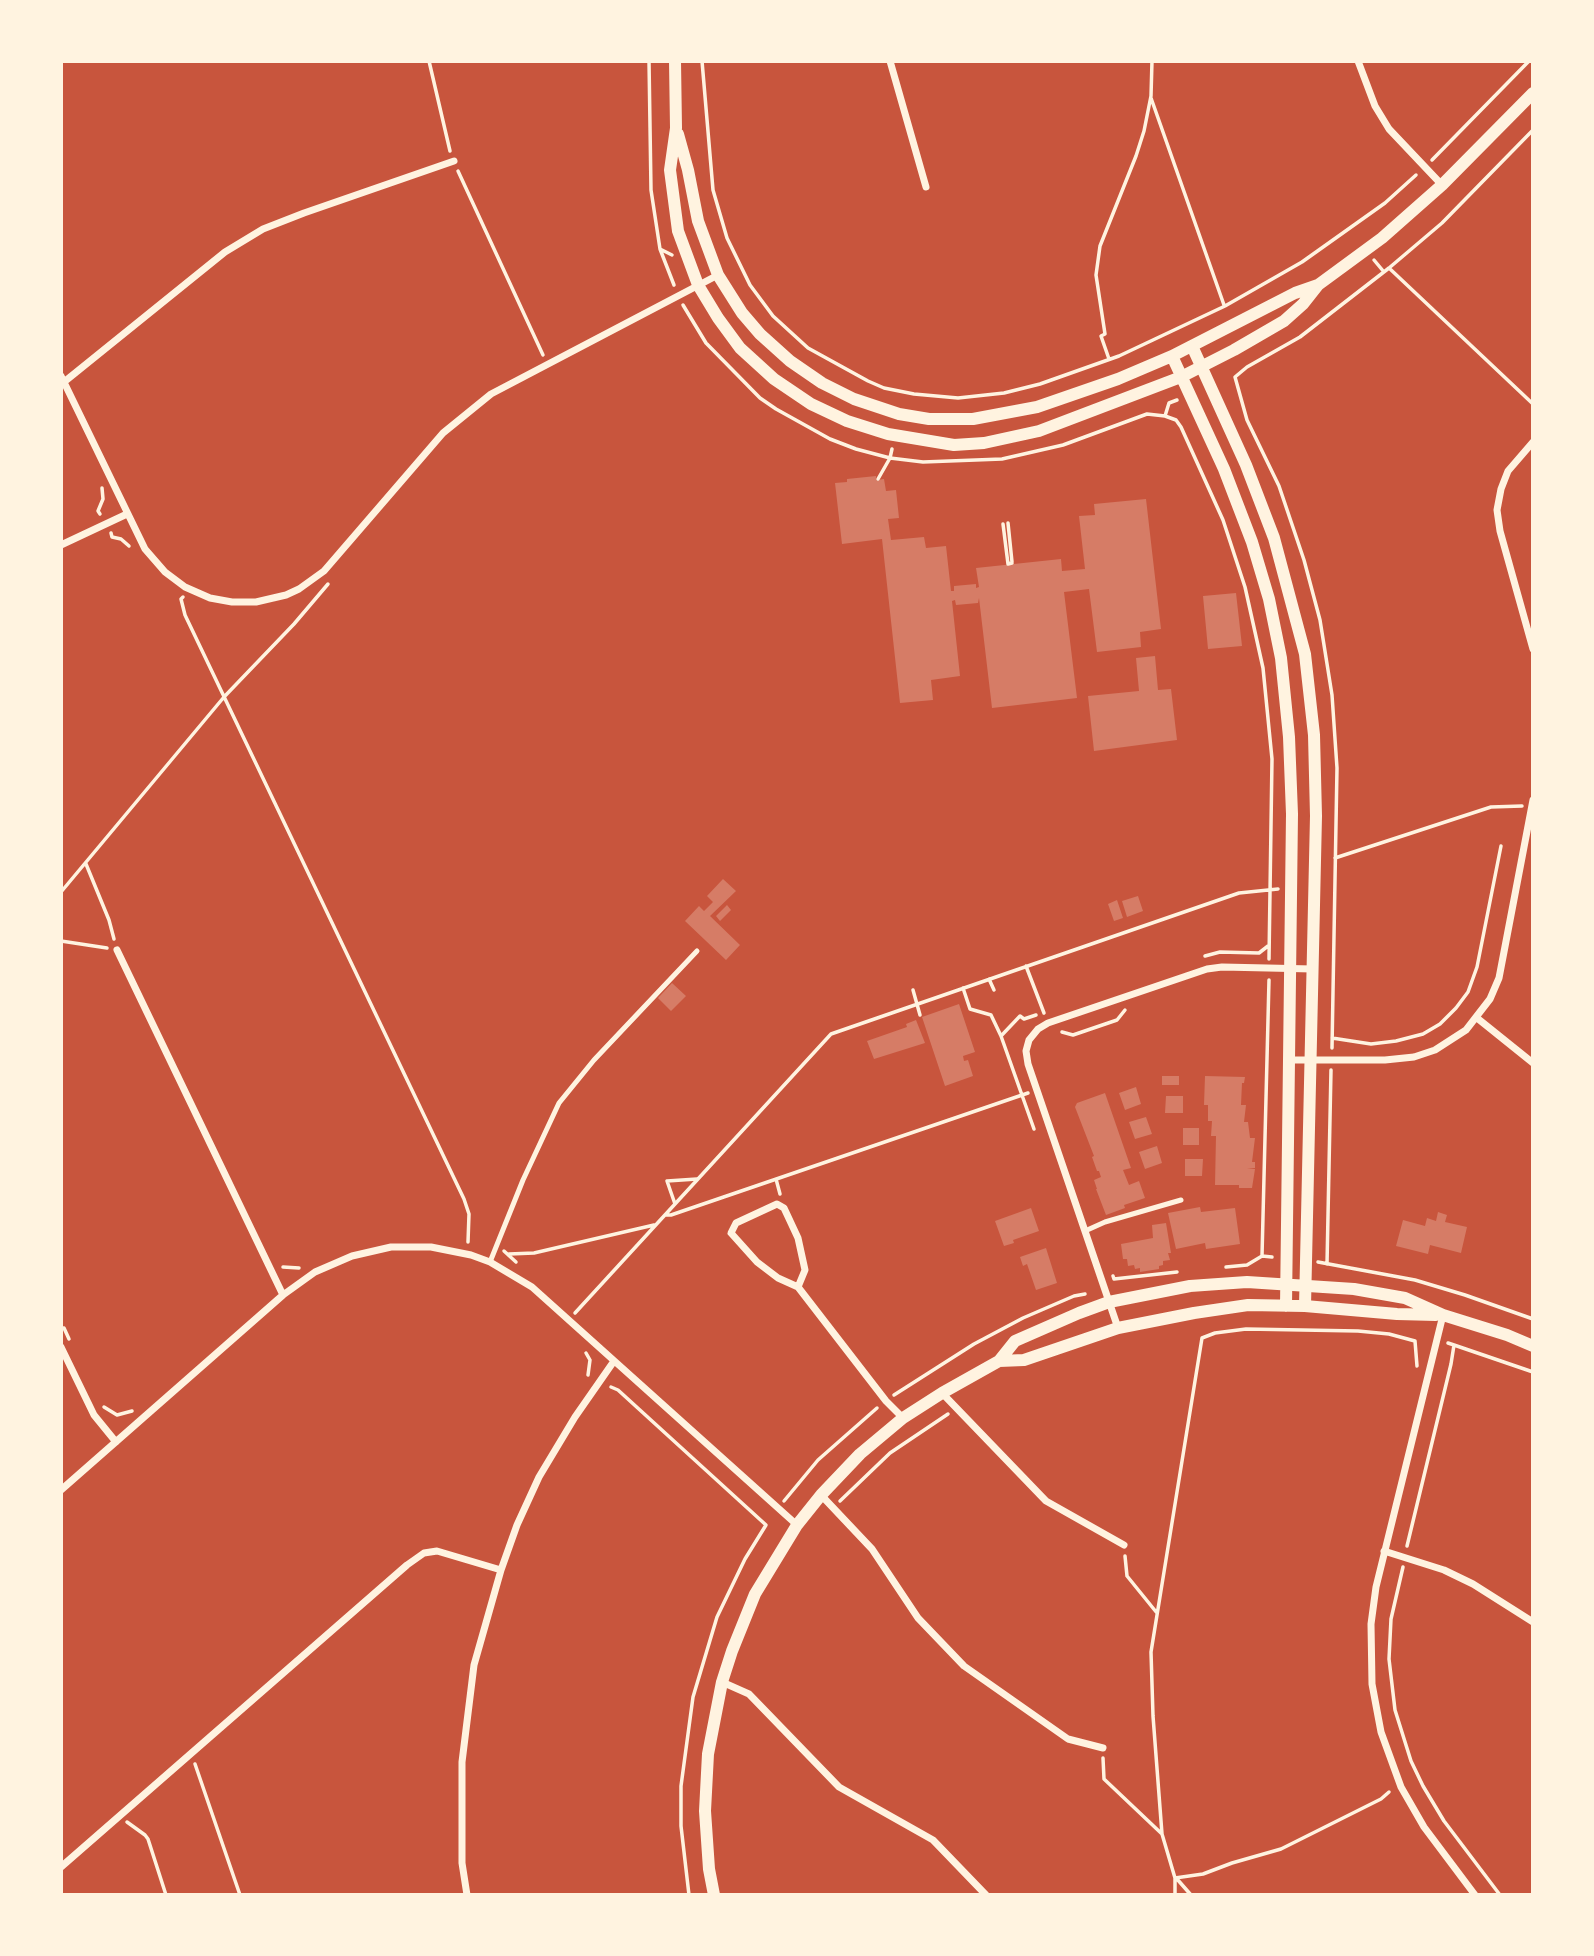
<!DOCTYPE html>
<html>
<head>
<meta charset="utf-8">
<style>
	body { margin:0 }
	#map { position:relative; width:1594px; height:1956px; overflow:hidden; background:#c8553d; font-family:Quicksand,sans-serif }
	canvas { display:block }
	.frame { position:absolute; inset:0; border:63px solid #fff3e0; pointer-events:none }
</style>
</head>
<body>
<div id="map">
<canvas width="1594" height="1956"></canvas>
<div class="frame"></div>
</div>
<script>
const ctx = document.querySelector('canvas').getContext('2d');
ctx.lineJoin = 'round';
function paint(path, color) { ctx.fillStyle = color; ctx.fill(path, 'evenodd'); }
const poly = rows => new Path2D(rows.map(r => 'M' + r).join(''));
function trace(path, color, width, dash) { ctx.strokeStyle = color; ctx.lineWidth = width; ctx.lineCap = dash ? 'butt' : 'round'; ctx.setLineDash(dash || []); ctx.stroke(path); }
const building = poly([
	[876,476,876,480,884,479,886,491,896,490,899,518,888,519,891,540,924,537,926,548,946,546,951,591,954,591,954,586,976,584,976,588,979,587,976,568,1061,559,1062,571,1085,569,1079,516,1095,515,1094,504,1146,499,1161,629,1140,632,1141,647,1097,652,1089,589,1064,592,1077,698,992,708,979,598,978,603,956,605,955,600,952,601,960,676,931,680,933,700,900,703,882,539,842,544,835,483,847,482,847,479],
	[1236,593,1242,646,1208,649,1203,596],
	[1155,656,1158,690,1171,689,1177,740,1094,751,1088,696,1139,691,1136,658],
	[723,879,736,891,710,916,740,945,726,960,685,921,699,906,704,911,713,902,707,896],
	[1138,896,1143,911,1127,917,1122,901],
	[1117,900,1123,918,1114,921,1108,904],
	[727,905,731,910,720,921,716,916],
	[672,983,686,996,671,1011,658,998],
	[959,1004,975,1052,963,1056,964,1061,968,1060,973,1076,945,1086,922,1017],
	[916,1020,925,1043,874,1059,867,1041,907,1027,906,1024],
	[1162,1076,1179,1076,1179,1085,1162,1085],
	[1205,1076,1245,1077,1244,1083,1242,1083,1241,1105,1246,1105,1244,1122,1248,1122,1250,1138,1255,1138,1252,1162,1255,1162,1255,1168,1247,1169,1255,1169,1252,1188,1239,1188,1239,1185,1215,1185,1216,1136,1211,1136,1212,1121,1208,1121,1208,1105,1204,1105],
	[1136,1087,1141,1104,1125,1110,1119,1093],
	[1105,1093,1131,1168,1123,1170,1129,1185,1139,1181,1145,1198,1124,1205,1125,1208,1106,1215,1096,1189,1097,1189,1094,1180,1101,1177,1099,1171,1097,1171,1092,1157,1094,1156,1075,1107,1077,1103],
	[1166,1096,1183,1096,1183,1113,1165,1113],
	[1146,1117,1152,1134,1135,1139,1129,1122],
	[1183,1128,1199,1128,1199,1145,1183,1145],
	[1157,1146,1162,1163,1145,1169,1139,1152],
	[1185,1159,1203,1159,1202,1176,1185,1176],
	[1200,1207,1201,1212,1235,1208,1240,1244,1206,1249,1205,1243,1176,1249,1168,1213],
	[1031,1208,1039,1231,1013,1240,1014,1243,1004,1246,995,1221],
	[1438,1212,1447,1215,1445,1222,1467,1227,1461,1253,1430,1245,1428,1254,1396,1246,1403,1220,1425,1226,1427,1218,1436,1221],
	[1166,1223,1171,1253,1168,1253,1170,1260,1163,1261,1163,1265,1159,1266,1159,1269,1140,1272,1140,1268,1135,1269,1134,1265,1128,1266,1127,1259,1123,1259,1121,1244,1153,1238,1152,1225],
	[1046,1248,1057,1283,1036,1290,1027,1264,1023,1266,1020,1257]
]);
const path = poly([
	[429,61,450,151],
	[649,61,651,190,660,249],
	[702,61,713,190,727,238,750,285,773,316,808,348,868,381,884,388,914,394,958,398,1004,393,1040,384,1119,356,1225,306,1302,262,1385,203,1416,175],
	[1151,98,1224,305],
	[1432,160,1529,61],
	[458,171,543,355],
	[672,255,660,249,674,285],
	[1374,260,1384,272],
	[1389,268,1533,404],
	[683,305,706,343,760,398,776,409,830,439,856,449,890,458,923,462,1002,459,1063,445,1147,414,1165,416,1176,420,1181,427,1223,520,1245,587,1263,668,1272,759,1269,959],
	[1109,359,1101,336,1105,334,1096,275,1100,246,1136,156,1144,131,1151,96,1152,61],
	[1165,416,1169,403,1177,400],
	[878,479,890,458,892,449],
	[100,514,98,511,103,499,102,488],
	[1008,523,1012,562],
	[1003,524,1008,564,1012,563],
	[111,533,112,537,121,539,129,546],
	[183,597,181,599,185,615,464,1199,469,1214,468,1242],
	[1335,858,1491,807,1522,806],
	[86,864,109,920,114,939],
	[61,892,224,697,294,624,328,584],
	[61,941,107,948],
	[1205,956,1220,952,1259,953,1268,946],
	[1026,966,1044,1013],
	[989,979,994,990],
	[963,988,970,1009,991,1015,1001,1036],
	[913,990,920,1015],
	[1062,1032,1073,1035,1117,1020,1125,1010],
	[1332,1038,1371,1044,1396,1041,1423,1034,1440,1024,1456,1008,1468,992,1477,967,1501,846],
	[1332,1048,1337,768,1332,695,1320,620,1304,560,1279,486,1247,420,1235,377,1247,367,1300,337,1389,268,1442,223,1533,130],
	[1034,1129,1001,1036,1020,1016,1024,1019,1036,1015],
	[776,1179,780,1194],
	[675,1204,667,1181,697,1179],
	[666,1215,671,1215,1028,1093],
	[504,1251,516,1262],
	[509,1254,534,1253,654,1225],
	[1262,1256,1269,980],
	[1318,1262,1415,1280,1465,1295,1533,1319],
	[1327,1264,1331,1070],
	[283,1267,299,1268],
	[1226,1267,1247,1265,1262,1256,1272,1257],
	[1113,1276,1114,1279,1177,1272],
	[575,1313,831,1034,1239,893,1278,889],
	[61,1329,64,1328,69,1339],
	[1454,1345,1533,1372],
	[586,1353,590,1360,588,1375],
	[611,1387,618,1390,766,1525,745,1559,717,1617,693,1697,681,1786,681,1826,689,1895],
	[894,1395,974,1344,1023,1318,1074,1296,1085,1294],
	[104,1407,117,1415,132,1411],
	[784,1501,818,1460,877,1408],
	[840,1501,890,1453,948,1414],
	[1407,1546,1451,1364,1454,1345,1448,1343],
	[1125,1556,1127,1576,1157,1613],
	[1403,1567,1391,1619,1389,1659,1395,1710,1411,1761,1423,1786,1444,1821,1500,1895],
	[1103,1758,1104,1779,1162,1834],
	[195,1764,240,1895],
	[127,1822,145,1835,148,1839,166,1895],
	[1175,1878,1203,1874,1232,1863,1281,1849,1381,1799,1389,1792],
	[1177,1879,1191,1895],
	[1175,1895,1175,1878,1162,1834,1153,1716,1151,1652,1202,1338,1215,1333,1246,1329,1358,1331,1389,1334,1415,1341,1417,1366]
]);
const service = poly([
	[1085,1231,1105,1222,1181,1200],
	[490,1262,523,1180,559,1103,594,1060,697,951]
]);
const minor = poly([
	[890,61,926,187],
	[1358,61,1375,106,1389,129,1442,185],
	[61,376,145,549,165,572,185,587,210,598,232,602,256,602,286,595,299,589,324,571,443,433,491,394,718,275],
	[64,382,225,252,263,229,304,213,454,161],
	[1533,442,1508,471,1501,489,1497,510,1500,531,1533,649],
	[61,545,127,514],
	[117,950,283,1295],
	[1477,1018,1533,1063],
	[1288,1060,1385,1060,1414,1057,1435,1050,1466,1030,1490,999,1499,978,1533,800],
	[798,1287,805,1270,798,1238,784,1208,777,1204,736,1223,731,1233,757,1262,778,1278,798,1287,886,1401,903,1418],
	[1443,1315,1376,1587,1371,1624,1372,1684,1381,1732,1401,1787,1424,1827,1475,1895],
	[1118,1328,1028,1064,1026,1051,1029,1040,1038,1029,1048,1023,1207,969,1222,967,1313,969],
	[61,1347,94,1415,116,1442],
	[942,1393,1046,1501,1124,1545],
	[61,1490,283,1295,315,1272,352,1256,391,1247,431,1247,471,1255,490,1262,532,1287,797,1525],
	[821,1495,872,1549,918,1618,964,1666,1068,1739,1103,1748],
	[1384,1551,1444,1570,1473,1584,1533,1622],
	[722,1682,749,1694,839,1787,933,1840,986,1895],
	[61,1867,407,1565,424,1553,437,1551,501,1570],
	[467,1895,462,1863,462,1762,474,1665,501,1570,517,1525,539,1477,575,1417,614,1361]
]);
const tertiary = poly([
	[675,61,676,128,670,170,678,231,698,285,718,318,740,348,774,379,811,404,847,421,888,434,954,445,984,443,1039,431,1181,377,1234,350,1284,321,1303,304,1318,285,1382,238,1442,185,1533,93],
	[678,134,688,170,698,221,718,275,742,313,760,334,790,361,822,383,854,399,899,414,929,419,973,419,1037,407,1118,379,1172,356,1295,293,1318,285],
	[1192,346,1246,465,1274,538,1305,654,1314,735,1316,816,1305,1306],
	[1172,356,1224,469,1252,542,1269,599,1281,658,1289,737,1292,814,1286,1306],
	[999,1361,1024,1360,1118,1328,1194,1313,1248,1305,1305,1306,1397,1314,1436,1315],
	[714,1895,709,1869,705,1811,708,1754,722,1682,732,1651,755,1594,797,1525,821,1495,860,1454,903,1418,942,1393,999,1361,1015,1341,1079,1313,1109,1302,1190,1286,1247,1282,1354,1289,1405,1298,1443,1315,1507,1335,1533,1346]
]);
paint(building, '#d67c66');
trace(path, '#fff3e0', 3.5);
trace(service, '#fff3e0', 5);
trace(minor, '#fff3e0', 7);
trace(tertiary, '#fff3e0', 12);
</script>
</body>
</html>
